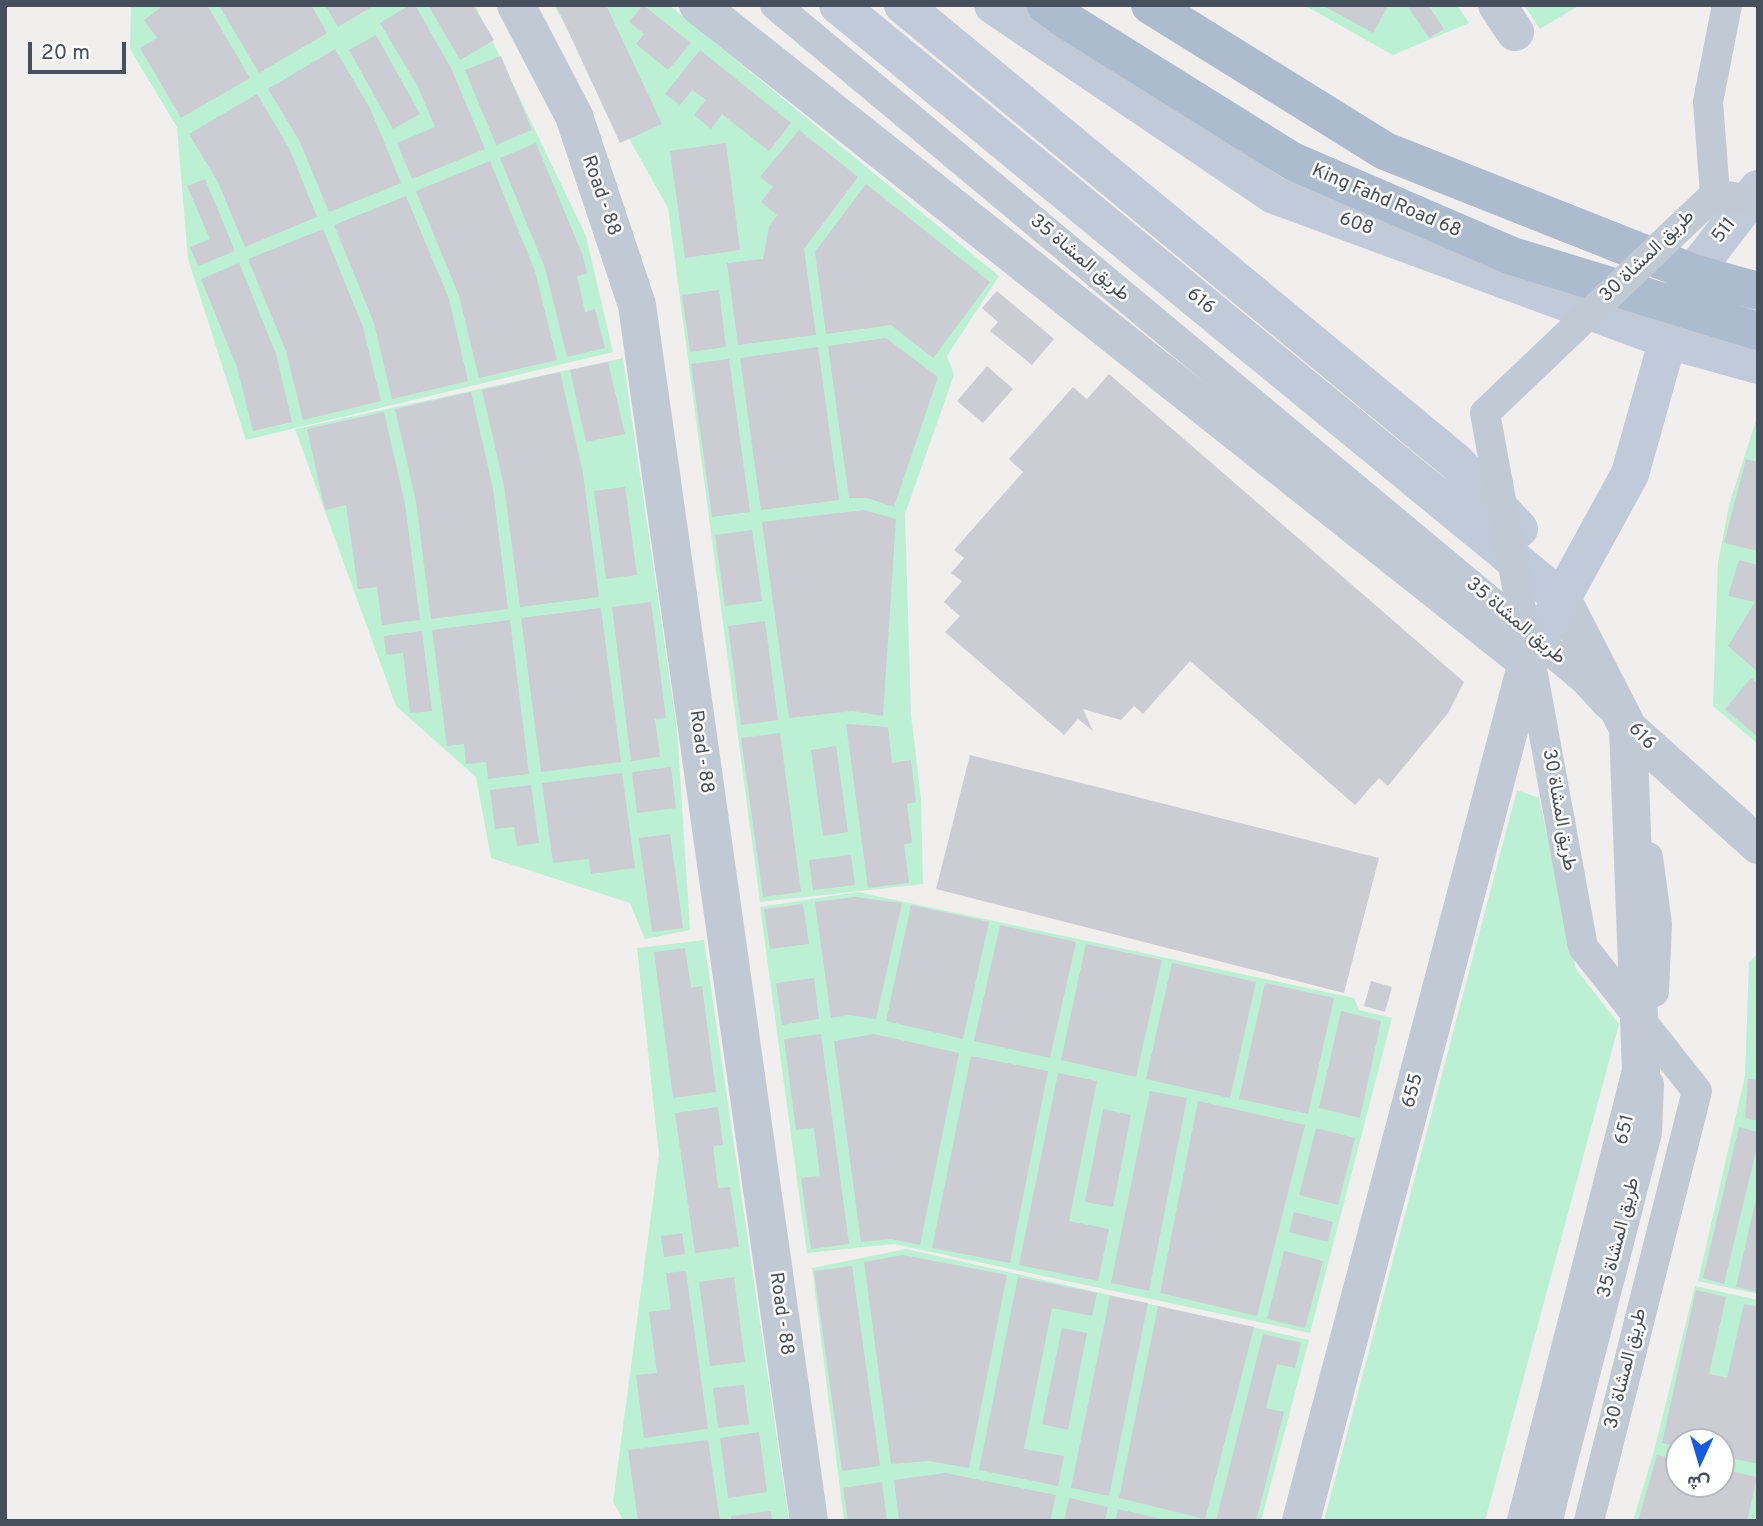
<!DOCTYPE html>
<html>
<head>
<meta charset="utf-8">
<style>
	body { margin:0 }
	#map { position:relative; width:1763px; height:1526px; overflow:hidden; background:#f1eeee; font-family:Overpass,Vazirmatn,sans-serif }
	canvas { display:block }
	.frame { position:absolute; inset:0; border:7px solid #46505c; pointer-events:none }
	.north { position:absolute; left:1665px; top:1428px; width:70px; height:70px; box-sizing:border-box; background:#fff; border:2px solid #b5b9be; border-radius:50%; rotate:184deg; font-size:19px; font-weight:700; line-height:28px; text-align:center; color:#46505c }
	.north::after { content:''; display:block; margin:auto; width:24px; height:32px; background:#155ce4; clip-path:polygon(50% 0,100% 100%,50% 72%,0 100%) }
	.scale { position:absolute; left:28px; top:42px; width:98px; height:32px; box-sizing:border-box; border:4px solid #46505c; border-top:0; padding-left:9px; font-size:21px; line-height:24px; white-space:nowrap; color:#46505c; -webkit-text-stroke:5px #fff; paint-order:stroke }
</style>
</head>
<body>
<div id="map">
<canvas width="1763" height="1526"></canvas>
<div class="frame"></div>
<div class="north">ش</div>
<div class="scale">20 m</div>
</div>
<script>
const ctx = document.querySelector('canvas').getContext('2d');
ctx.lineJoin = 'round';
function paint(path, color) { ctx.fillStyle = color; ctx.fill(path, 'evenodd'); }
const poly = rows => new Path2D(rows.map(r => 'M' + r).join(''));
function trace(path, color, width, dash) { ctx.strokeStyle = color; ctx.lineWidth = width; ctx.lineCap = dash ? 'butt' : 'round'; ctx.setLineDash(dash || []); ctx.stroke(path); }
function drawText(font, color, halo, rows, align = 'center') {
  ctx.font = font + ' Overpass,Vazirmatn,sans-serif'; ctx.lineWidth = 5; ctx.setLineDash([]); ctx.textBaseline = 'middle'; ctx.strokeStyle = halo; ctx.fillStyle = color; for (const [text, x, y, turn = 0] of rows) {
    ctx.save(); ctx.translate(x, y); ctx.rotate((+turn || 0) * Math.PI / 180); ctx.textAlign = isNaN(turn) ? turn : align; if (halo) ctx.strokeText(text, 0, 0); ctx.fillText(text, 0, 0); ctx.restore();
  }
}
const green = poly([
	[131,5,475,5,586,236,613,352,246,440,188,259,177,127,130,49],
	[554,5,669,5,999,276,947,356,954,375,905,514,911,715,921,798,923,884,760,902,668,208],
	[1304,5,1457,5,1469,23,1393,55],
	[1524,5,1580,5,1540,29],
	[623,358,677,729,690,930,645,939,630,903,491,858,476,777,396,706,295,429],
	[1758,414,1758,744,1713,706,1718,563,1729,505],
	[1517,790,1539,798,1576,969,1619,1024,1485,1521,1324,1521],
	[858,892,1354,998,1359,1010,1392,1018,1310,1333,894,1244,807,1253,760,907],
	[704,940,789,1521,624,1521,613,1502,659,1155,637,948],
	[1758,953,1758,1294,1698,1281,1745,1076,1749,962],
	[906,1249,1309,1340,1261,1521,844,1521,812,1268],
	[1695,1286,1758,1300,1758,1521,1633,1521,1654,1451],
	[1679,1442,1721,1442,1721,1484,1679,1484]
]);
const building = poly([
	[158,5,207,5,250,78,181,118,140,48,157,38,144,20,160,8],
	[219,5,311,5,327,33,259,73],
	[325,5,375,5,338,27],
	[410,5,415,5,451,68,485,149,412,179,397,143,435,127,417,85,380,23],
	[428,5,473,5,494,40,460,60],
	[556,5,606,5,662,124,620,143],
	[643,5,691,43,668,70,636,44,644,34,629,22],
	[1322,5,1381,5,1387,8,1373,33],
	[1407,5,1428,5,1444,29,1429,38],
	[376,35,420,114,393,129,349,50],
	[335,49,370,108,401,183,329,212,300,142,268,89],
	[700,50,791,123,769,151,722,114,711,129,694,115,706,100,692,90,680,105,665,94],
	[501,56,532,130,496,145,465,70],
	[257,94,289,148,317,217,245,247,218,182,189,134],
	[799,130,858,177,804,249,816,335,738,345,727,263,763,259,769,227,777,215,761,202,773,187,760,177],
	[536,143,583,256,587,274,577,276,585,312,595,309,605,348,567,357,545,268,500,158],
	[726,143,740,250,685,258,670,151],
	[490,161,535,271,557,360,479,378,459,296,416,191],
	[205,179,235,251,198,266,190,247,210,239,187,186],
	[866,184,990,282,933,358,891,325,826,334,815,252],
	[406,196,449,299,468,381,392,399,374,323,334,225],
	[323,229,363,327,381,401,303,420,286,351,248,259],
	[239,263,276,354,292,422,253,431,237,367,201,279],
	[719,290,726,347,690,352,682,295],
	[997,291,1054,339,1032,365,990,331,998,322,982,308],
	[886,338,938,377,894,507,867,498,849,498,828,346],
	[818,347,839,500,761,510,740,358],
	[729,359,750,512,712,517,691,364],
	[608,362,625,434,586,442,570,370],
	[987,366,1013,389,983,423,957,401],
	[560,372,583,473,599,597,520,607,504,486,482,390],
	[1109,374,1464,682,1448,713,1388,786,1379,778,1355,805,1190,661,1143,714,1134,706,1121,720,1083,709,1093,731,1078,719,1064,735,945,632,960,616,944,602,962,581,951,573,964,558,954,550,1023,472,1009,459,1073,387,1087,399],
	[471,392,493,489,508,609,431,619,416,502,395,409],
	[384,412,405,504,420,620,382,625,377,587,358,589,346,505,325,510,307,429],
	[1746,459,1758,462,1758,551,1724,543],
	[625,487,637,575,606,579,594,491],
	[864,510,896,519,883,716,853,711,789,718,762,522],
	[752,530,762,601,725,606,715,535],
	[1739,560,1758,565,1758,672,1728,646,1755,602,1728,596],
	[651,602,666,718,655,719,660,757,631,761,612,607],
	[601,608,621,762,541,772,521,618],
	[510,620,529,774,488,779,486,762,466,764,464,744,447,746,432,630],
	[765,621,778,720,741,725,728,626],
	[422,631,432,711,410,713,403,653,386,655,384,636],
	[1751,678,1758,684,1758,737,1725,709],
	[846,724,888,727,892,763,911,760,916,802,907,804,912,843,904,844,909,883,868,888],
	[780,733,801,892,763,897,741,738],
	[836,746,848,832,823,836,811,750],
	[970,755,1379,858,1344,993,936,889],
	[671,767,676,808,637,813,632,772],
	[622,773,635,868,591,874,589,859,553,863,542,783],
	[531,785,539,843,517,846,514,827,495,829,490,790],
	[670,834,683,928,652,932,639,838],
	[851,855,855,885,813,890,809,860],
	[855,897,902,903,876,1019,849,1015,831,1018,815,902],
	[803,904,809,944,770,949,764,909],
	[911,905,989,922,963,1039,886,1021],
	[1000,925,1076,942,1050,1058,974,1041],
	[1086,944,1162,960,1136,1077,1061,1060],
	[685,948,691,988,702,986,716,1092,673,1098,654,952],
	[1172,963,1256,982,1230,1098,1146,1079],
	[814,978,819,1019,782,1025,776,983],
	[1371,981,1392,987,1385,1012,1364,1006],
	[1265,983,1334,998,1308,1114,1239,1099],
	[1341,1011,1381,1021,1360,1118,1319,1108],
	[821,1034,849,1244,811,1249,801,1178,820,1176,814,1128,796,1130,784,1039],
	[874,1034,959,1053,920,1245,891,1239,861,1242,834,1041],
	[971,1056,1048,1071,1010,1263,932,1248],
	[1058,1073,1097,1081,1069,1221,1109,1229,1098,1281,1019,1265],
	[1748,1079,1758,1080,1758,1121,1745,1118],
	[1150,1091,1187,1098,1149,1291,1111,1283],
	[1198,1101,1305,1125,1257,1316,1160,1293],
	[718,1107,723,1145,713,1146,718,1188,730,1187,739,1247,695,1253,675,1113],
	[1103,1109,1131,1115,1113,1207,1085,1202],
	[1739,1127,1758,1132,1758,1143,1724,1284,1703,1278],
	[1316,1128,1355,1138,1338,1205,1299,1195],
	[1757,1194,1758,1194,1758,1292,1736,1287],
	[1294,1212,1333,1222,1328,1242,1289,1232],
	[682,1233,685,1254,664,1257,661,1236],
	[1284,1251,1323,1261,1305,1328,1267,1319],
	[903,1255,1007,1275,969,1468,929,1461,891,1464,864,1262],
	[852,1266,880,1466,842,1471,814,1271],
	[686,1271,708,1429,644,1438,636,1375,657,1373,649,1312,671,1309,666,1273],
	[734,1277,745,1362,710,1366,699,1282],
	[1018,1277,1097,1293,1092,1316,1052,1308,1024,1449,1064,1456,1058,1486,979,1470],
	[1696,1290,1726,1297,1709,1374,1727,1378,1744,1304,1758,1307,1758,1464,1721,1456,1721,1442,1679,1442,1679,1447,1662,1443],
	[1110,1296,1148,1303,1109,1496,1071,1488],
	[1158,1306,1254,1327,1205,1519,1119,1498],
	[1062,1328,1087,1333,1068,1430,1042,1424],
	[1263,1334,1301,1343,1295,1368,1277,1364,1266,1408,1284,1412,1256,1521,1216,1521],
	[744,1385,749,1424,718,1428,713,1388],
	[759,1432,767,1492,728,1498,720,1438],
	[708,1440,720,1521,638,1521,628,1450],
	[1657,1455,1679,1460,1679,1484,1721,1484,1721,1469,1757,1477,1747,1521,1638,1521],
	[945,1473,1056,1495,1050,1521,899,1521,894,1480],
	[882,1482,887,1521,848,1521,843,1488],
	[1069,1498,1108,1507,1105,1521,1064,1521],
	[1118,1509,1166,1520,1166,1521,1115,1521],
	[771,1511,772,1521,731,1521,731,1516]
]);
const pedestrian = poly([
	[775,5,1585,680,1608,705],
	[1715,194,1708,102,1727,5],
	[1648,857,1657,924,1654,992],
	[1548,1521,1553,1499,1647,1133,1649,1084]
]);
const minor = poly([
	[516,5,574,116,637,305,809,1521],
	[698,5,1527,662,1301,1521],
	[1497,5,1515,32],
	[1562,599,1628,728,1758,845],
	[1526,1521,1641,1071,1628,728]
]);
const secondary = poly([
	[838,5,1562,599],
	[903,5,1456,462,1519,529],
	[993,5,1274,195,1668,340,1758,365],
	[1527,662,1630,474,1677,307,1683,292,1693,273,1758,189]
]);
const primary = poly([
	[1046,5,1063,18,1292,161,1512,256,1758,331],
	[1150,5,1385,151,1693,273,1758,291]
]);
const pedestrianBridge = poly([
	[1589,1521,1697,1091,1583,947,1485,413,1715,194,1758,201]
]);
const streetNames = [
	["Road - 88",600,196,71],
	["King Fahd Road 68",1386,202,23],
	["608",1356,225,20],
	["511",1725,231,-52],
	["طريق المشاة 30",1648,257,-44],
	["طريق المشاة 35",1079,259,40],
	["616",1200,302,39],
	["طريق المشاة 35",1515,622,40],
	["616",1641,737,46],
	["Road - 88",700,752,82],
	["طريق المشاة 30",1558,810,80],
	["655",1414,1091,-75],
	["651",1626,1130,-76],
	["طريق المشاة 35",1620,1238,-76],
	["Road - 88",780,1314,82],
	["طريق المشاة 30",1627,1369,-76]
];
paint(green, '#bbf0d5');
paint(building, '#cbcdd3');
trace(pedestrian, '#c1c9d4', 30);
trace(minor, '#c1c9d4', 38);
trace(secondary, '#c0cad8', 38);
trace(primary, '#adbbce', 38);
trace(pedestrianBridge, '#c1c9d4', 30);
drawText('19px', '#46505c', '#fff', streetNames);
</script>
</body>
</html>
